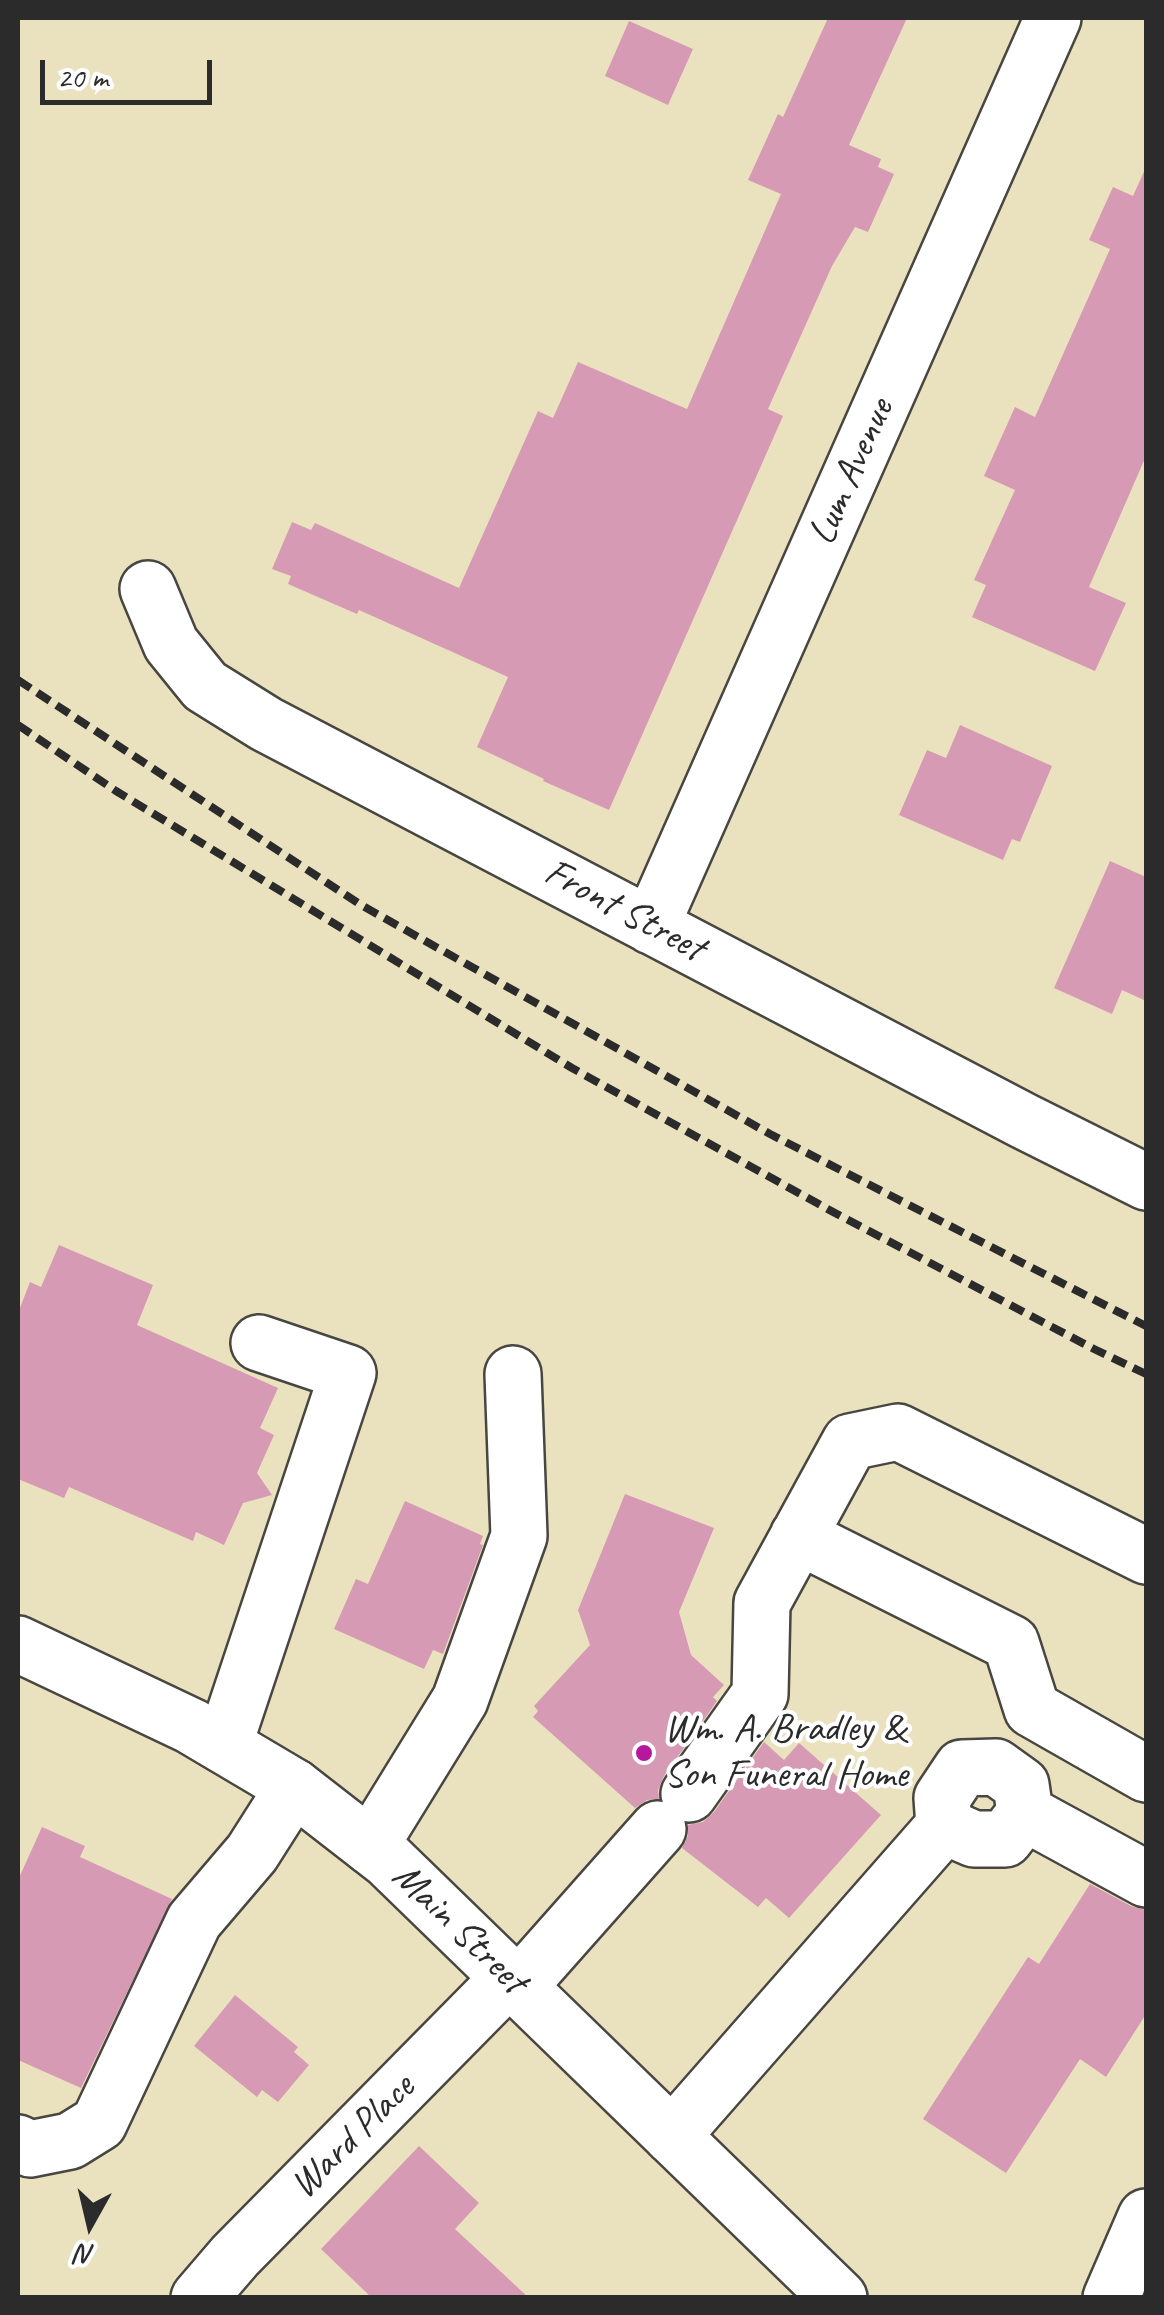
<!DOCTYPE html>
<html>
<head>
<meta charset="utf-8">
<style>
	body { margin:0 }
	#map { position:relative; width:1164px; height:2315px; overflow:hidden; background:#eae2bf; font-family:Caveat,sans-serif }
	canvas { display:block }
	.frame { position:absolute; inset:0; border:20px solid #2b2b2b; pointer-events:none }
	.north { position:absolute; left:40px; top:2175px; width:100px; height:100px; -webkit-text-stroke:8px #fff; paint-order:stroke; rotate:188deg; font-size:28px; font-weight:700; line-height:40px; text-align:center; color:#2b2b2b }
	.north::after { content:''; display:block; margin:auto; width:35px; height:45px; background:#2b2b2b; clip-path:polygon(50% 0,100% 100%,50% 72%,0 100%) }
	.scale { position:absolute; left:40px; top:60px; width:172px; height:45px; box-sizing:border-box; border:5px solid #2b2b2b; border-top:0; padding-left:12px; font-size:30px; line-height:35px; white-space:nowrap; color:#2b2b2b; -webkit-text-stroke:8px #fff; paint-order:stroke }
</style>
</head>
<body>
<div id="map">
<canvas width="1164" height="2315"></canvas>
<div class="frame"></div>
<div class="north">N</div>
<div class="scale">20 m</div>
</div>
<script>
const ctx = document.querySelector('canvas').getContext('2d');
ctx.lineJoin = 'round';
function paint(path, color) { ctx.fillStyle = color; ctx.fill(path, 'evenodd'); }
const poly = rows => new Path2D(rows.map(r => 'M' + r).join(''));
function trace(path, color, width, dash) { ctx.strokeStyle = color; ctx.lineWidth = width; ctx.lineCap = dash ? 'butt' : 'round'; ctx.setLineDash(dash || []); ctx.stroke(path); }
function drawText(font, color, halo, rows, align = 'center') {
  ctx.font = font + ' Caveat,sans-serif'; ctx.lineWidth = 8; ctx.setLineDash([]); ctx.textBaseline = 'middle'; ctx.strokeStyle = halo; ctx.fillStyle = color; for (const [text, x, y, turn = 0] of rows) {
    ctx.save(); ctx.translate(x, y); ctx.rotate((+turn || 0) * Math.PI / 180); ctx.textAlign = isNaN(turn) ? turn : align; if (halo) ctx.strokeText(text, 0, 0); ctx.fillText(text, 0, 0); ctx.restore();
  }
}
const building = poly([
	[828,18,907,18,849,145,881,159,878,167,894,174,868,232,855,227,832,266,768,409,783,416,609,810,543,781,544,779,477,747,508,677,359,610,357,614,288,584,291,576,272,569,292,522,311,530,315,523,459,588,538,411,553,418,578,362,687,409,781,194,748,180,778,114,783,117],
	[629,21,693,49,668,105,605,76],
	[1146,167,1146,456,1089,587,1126,603,1095,671,972,617,986,585,974,580,1015,490,984,476,1015,407,1035,417,1110,249,1089,240,1113,187,1133,196],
	[960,725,1052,766,1020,842,1012,839,1003,860,899,815,927,750,946,758],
	[1110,861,1146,877,1146,1001,1122,990,1112,1014,1054,988],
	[59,1245,153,1285,137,1325,278,1388,260,1428,274,1435,257,1473,272,1495,243,1503,224,1545,196,1532,193,1541,69,1487,64,1498,18,1479,18,1313,30,1282,41,1287],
	[625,1494,714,1528,679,1612,691,1655,724,1685,713,1697,717,1701,664,1776,658,1790,659,1799,647,1800,635,1808,533,1717,538,1711,534,1706,590,1645,578,1610],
	[405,1501,483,1536,480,1544,483,1545,443,1654,433,1650,424,1669,334,1629,356,1579,368,1584],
	[764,1742,784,1760,799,1743,881,1815,789,1918,766,1898,758,1907,682,1848,688,1836,688,1825,703,1822,714,1812],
	[42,1827,85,1846,80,1857,172,1899,81,2088,18,2060,18,1880],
	[1090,1884,1131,1906,1146,1910,1146,2014,1106,2077,1080,2059,1006,2173,923,2119,1028,1957,1039,1964],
	[235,1995,298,2047,294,2052,309,2065,278,2102,262,2090,257,2097,194,2046],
	[419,2146,479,2203,455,2229,529,2298,372,2298,321,2249]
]);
const minor = poly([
	[148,589,171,644,205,686,266,724,1024,1121,1146,1182],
	[651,926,1053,18],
	[798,1536,1011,1643,1032,1709,1146,1774],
	[224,1745,348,1373,259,1343],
	[689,1794,760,1694,762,1603,850,1442,898,1432,1146,1556],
	[944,1826,974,1839,1005,1839,1025,1813],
	[370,1846,460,1700,519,1536,513,1374],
	[518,1987,658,1829],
	[672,2136,944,1826,942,1798,962,1768,996,1767,1021,1785,1025,1813,1146,1879],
	[18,2143,30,2149,70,2141,99,2123,194,1921,252,1853,294,1787],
	[199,2298,235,2256,509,1978],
	[1111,2298,1146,2217]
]);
const major = poly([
	[18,1644,191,1726,294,1787,388,1860,839,2298]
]);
const rail = poly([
	[18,680,361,905,770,1134,1146,1326],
	[18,725,116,791,572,1068,835,1213,1094,1349,1146,1374]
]);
const markers = [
	[644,1753,10,"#b5179e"]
];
const streetNames = [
	["Lum Avenue",852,472,-66],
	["Front Street",624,911,28],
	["Main Street",459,1929,44],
	["Ward Place",353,2137,-45]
];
const poiNames = [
	["Wm. A. Bradley &",664,1730],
	["Son Funeral Home",664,1776]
];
paint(building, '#d79ab4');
trace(minor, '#484641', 60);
trace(major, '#484641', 60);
trace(minor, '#fff', 55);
trace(major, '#fff', 55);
trace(rail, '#2b2b2b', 8, [15, 8]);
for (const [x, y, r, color] of markers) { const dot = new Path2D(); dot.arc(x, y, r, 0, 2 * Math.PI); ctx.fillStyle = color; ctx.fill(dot); trace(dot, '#fff', 4); }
drawText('40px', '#2b2b2b', '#fff', streetNames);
drawText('40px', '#2b2b2b', '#fff', poiNames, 'left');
</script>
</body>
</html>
